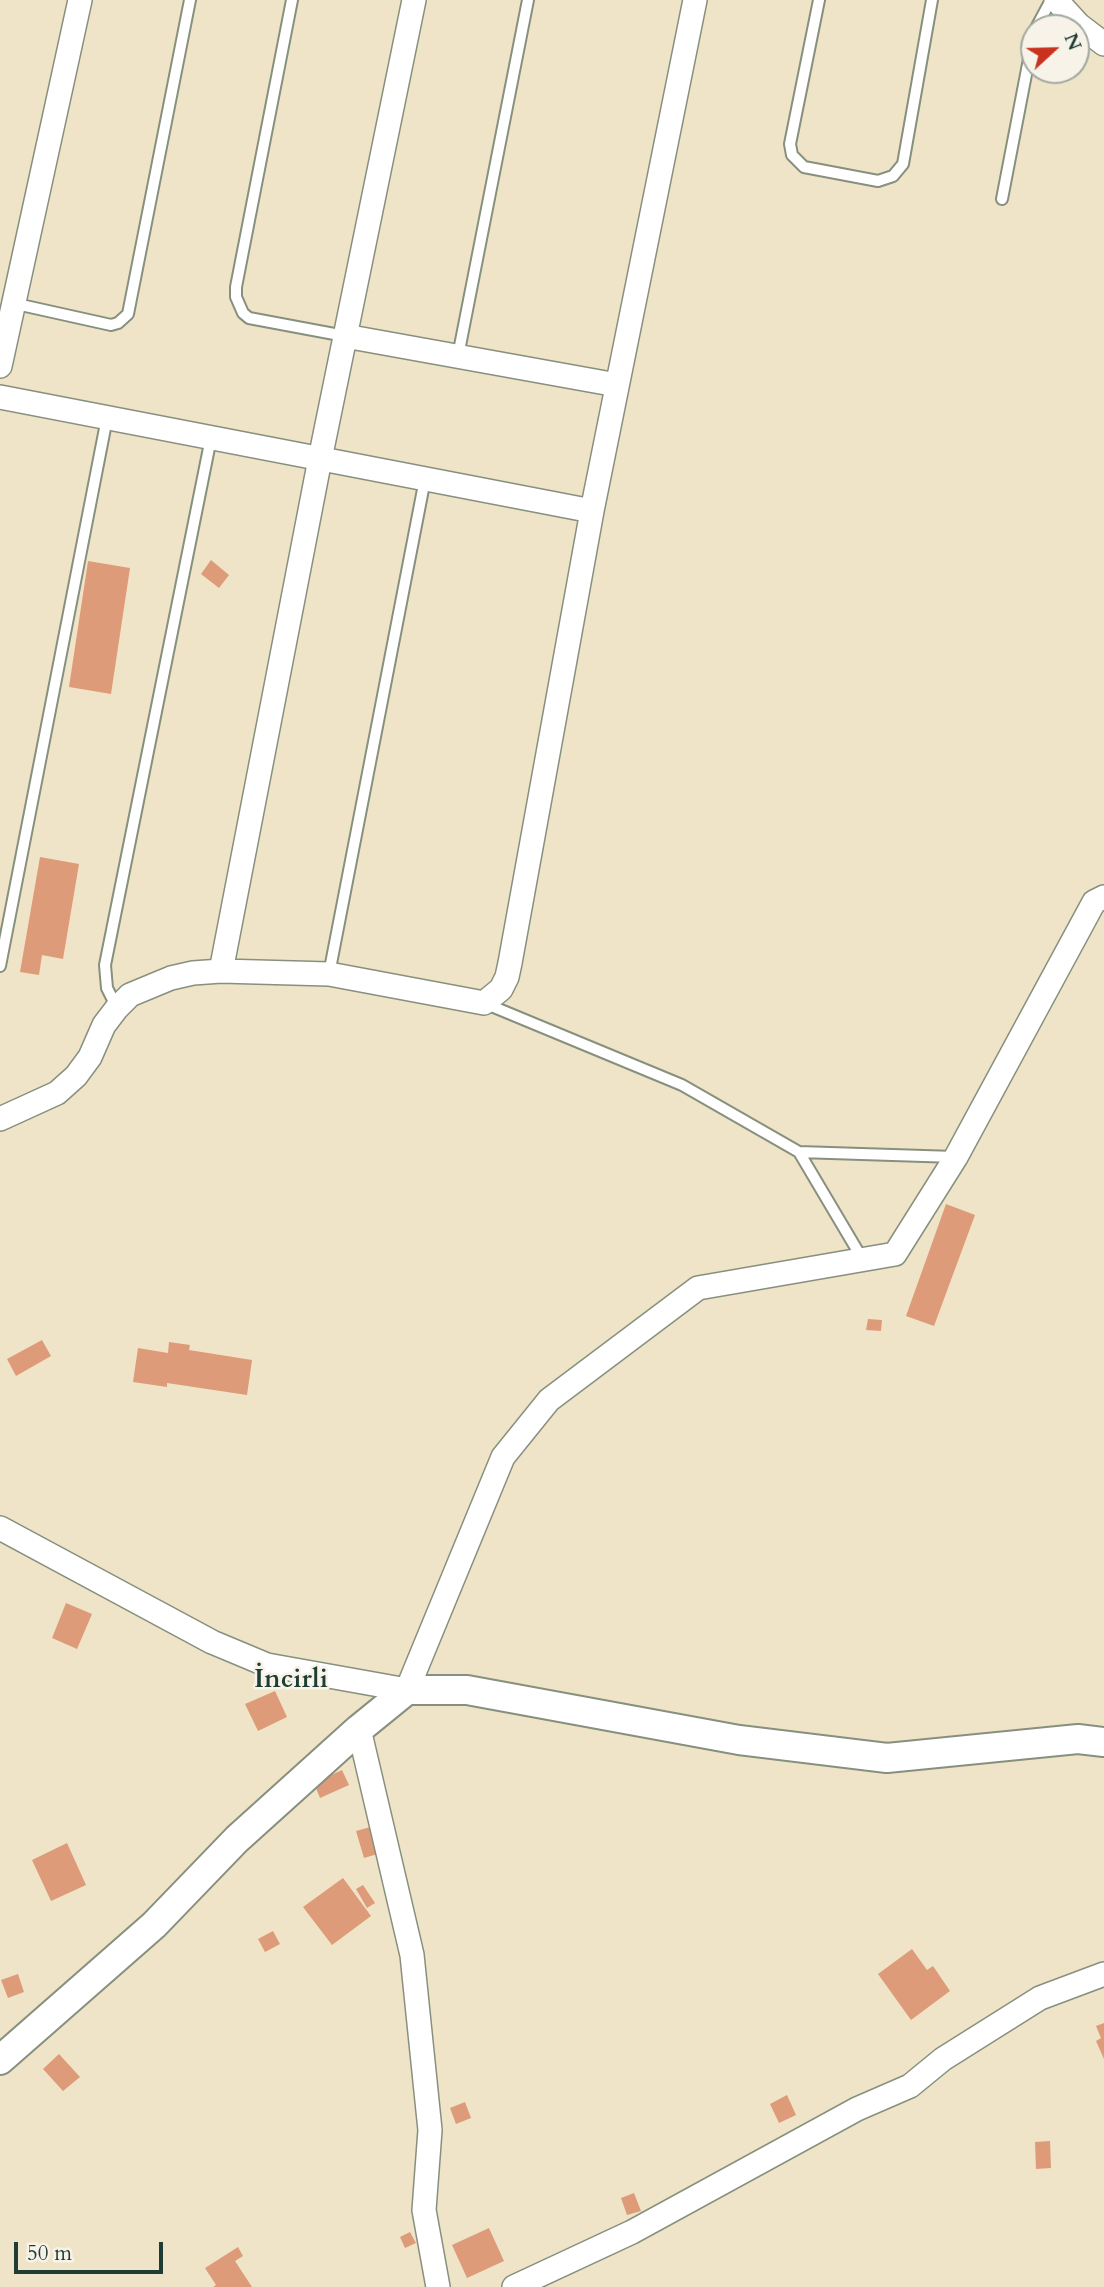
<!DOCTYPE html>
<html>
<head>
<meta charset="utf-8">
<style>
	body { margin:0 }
	#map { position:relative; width:1104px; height:2287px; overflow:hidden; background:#efe4c7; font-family:Cardo,serif }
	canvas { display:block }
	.north { position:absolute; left:1020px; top:14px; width:70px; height:70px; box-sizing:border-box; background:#f7f3e8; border:2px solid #a1aaa0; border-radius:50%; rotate:68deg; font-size:19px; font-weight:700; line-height:28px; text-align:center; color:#1f3d34 }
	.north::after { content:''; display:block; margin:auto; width:24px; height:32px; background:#c8321e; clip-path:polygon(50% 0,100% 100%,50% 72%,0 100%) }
	.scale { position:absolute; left:14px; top:2242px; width:149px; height:32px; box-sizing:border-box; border:4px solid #1f3d34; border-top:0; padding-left:9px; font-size:21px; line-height:24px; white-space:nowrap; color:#1f3d34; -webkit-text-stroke:5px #f7f3e8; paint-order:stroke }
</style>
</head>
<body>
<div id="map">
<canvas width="1104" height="2287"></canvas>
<div class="north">N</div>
<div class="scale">50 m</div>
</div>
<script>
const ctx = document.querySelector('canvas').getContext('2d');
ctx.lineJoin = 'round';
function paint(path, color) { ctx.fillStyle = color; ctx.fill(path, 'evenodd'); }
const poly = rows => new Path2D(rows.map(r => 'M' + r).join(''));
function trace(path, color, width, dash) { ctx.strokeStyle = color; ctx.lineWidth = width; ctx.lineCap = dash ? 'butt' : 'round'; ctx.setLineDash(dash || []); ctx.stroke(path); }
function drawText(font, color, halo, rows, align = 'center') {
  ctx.font = font + ' Cardo,serif'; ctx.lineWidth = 5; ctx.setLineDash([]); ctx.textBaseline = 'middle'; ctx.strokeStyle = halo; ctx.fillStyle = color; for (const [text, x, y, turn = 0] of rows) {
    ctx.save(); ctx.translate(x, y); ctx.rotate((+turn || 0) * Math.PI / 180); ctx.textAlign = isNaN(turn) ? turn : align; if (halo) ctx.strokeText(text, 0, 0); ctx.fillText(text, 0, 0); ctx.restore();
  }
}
const building = poly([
	[211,560,229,575,219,588,201,574],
	[88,561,130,568,111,694,69,687],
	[40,857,79,864,63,959,42,955,39,975,20,972],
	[946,1204,975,1215,934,1326,906,1316],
	[868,1319,882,1320,881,1331,866,1330],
	[42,1340,51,1356,16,1376,7,1359],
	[169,1342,190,1345,189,1350,252,1360,247,1395,167,1383,167,1387,133,1382,138,1348,168,1353],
	[66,1603,92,1614,77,1649,52,1638],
	[275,1691,287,1717,258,1731,245,1704],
	[342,1770,349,1785,320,1798,314,1783],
	[374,1826,381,1853,364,1858,356,1831],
	[67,1843,86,1885,51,1901,32,1860],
	[343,1878,371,1916,332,1945,303,1907],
	[363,1885,375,1903,367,1908,356,1889],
	[273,1931,280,1944,265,1952,258,1939],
	[912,1949,927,1970,933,1966,950,1991,911,2020,878,1974],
	[18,1974,24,1992,8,1998,1,1980],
	[1104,2023,1104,2059,1096,2041,1101,2038,1096,2026],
	[59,2054,80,2077,63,2091,43,2069],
	[787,2095,796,2115,779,2123,770,2104],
	[465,2102,471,2118,456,2124,450,2108],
	[1050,2141,1051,2168,1036,2169,1035,2142],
	[634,2193,641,2211,627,2215,621,2198],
	[489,2228,504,2261,467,2278,452,2245],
	[410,2232,416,2243,405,2248,400,2237],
	[238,2247,243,2256,235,2261,252,2287,213,2287,216,2285,205,2268]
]);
const service = poly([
	[292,0,236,287,236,297,243,313,249,318,345,336],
	[819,0,790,144,792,155,804,167,878,181,893,176,903,164,932,0],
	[1036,28,1051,0],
	[1002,199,1034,33],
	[12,303,111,325,118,323,128,314,190,0],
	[458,356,528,0],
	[0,966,107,418],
	[329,974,425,479],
	[484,1003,682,1085,799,1152],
	[117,1008,107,988,105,965,211,438],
	[863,1260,799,1152,955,1157]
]);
const minor = poly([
	[1056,0,1079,25,1104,44],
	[345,336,617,385],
	[0,366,80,0],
	[0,397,592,511],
	[221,971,320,459,414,0],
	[0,1119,57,1093,76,1076,90,1057,104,1025,117,1008,130,995,171,978,193,973,221,971,329,974,484,1003,501,989,507,977,510,963,592,511,695,0],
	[0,1528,212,1642,267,1665,407,1690,503,1457,549,1400,698,1288,895,1254,956,1157,1094,902,1104,897],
	[359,1729,412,1955,430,2130,424,2210,438,2287],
	[514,2287,632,2232,857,2109,910,2086,943,2059,1040,1998,1104,1974]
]);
const tertiary = poly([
	[0,2060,154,1925,237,1839,359,1729,407,1690,467,1690,739,1740,887,1758,1078,1739,1104,1742]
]);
const neighbourhoodNames = [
	["İncirli",291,1681]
];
paint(building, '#de9b79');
trace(service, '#87907e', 14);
trace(minor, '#87907e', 26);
trace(tertiary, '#87907e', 32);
trace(service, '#fff', 10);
trace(minor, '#fff', 23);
trace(tertiary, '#fff', 28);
drawText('bold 26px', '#1f3d34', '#f7f3e8', neighbourhoodNames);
</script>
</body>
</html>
